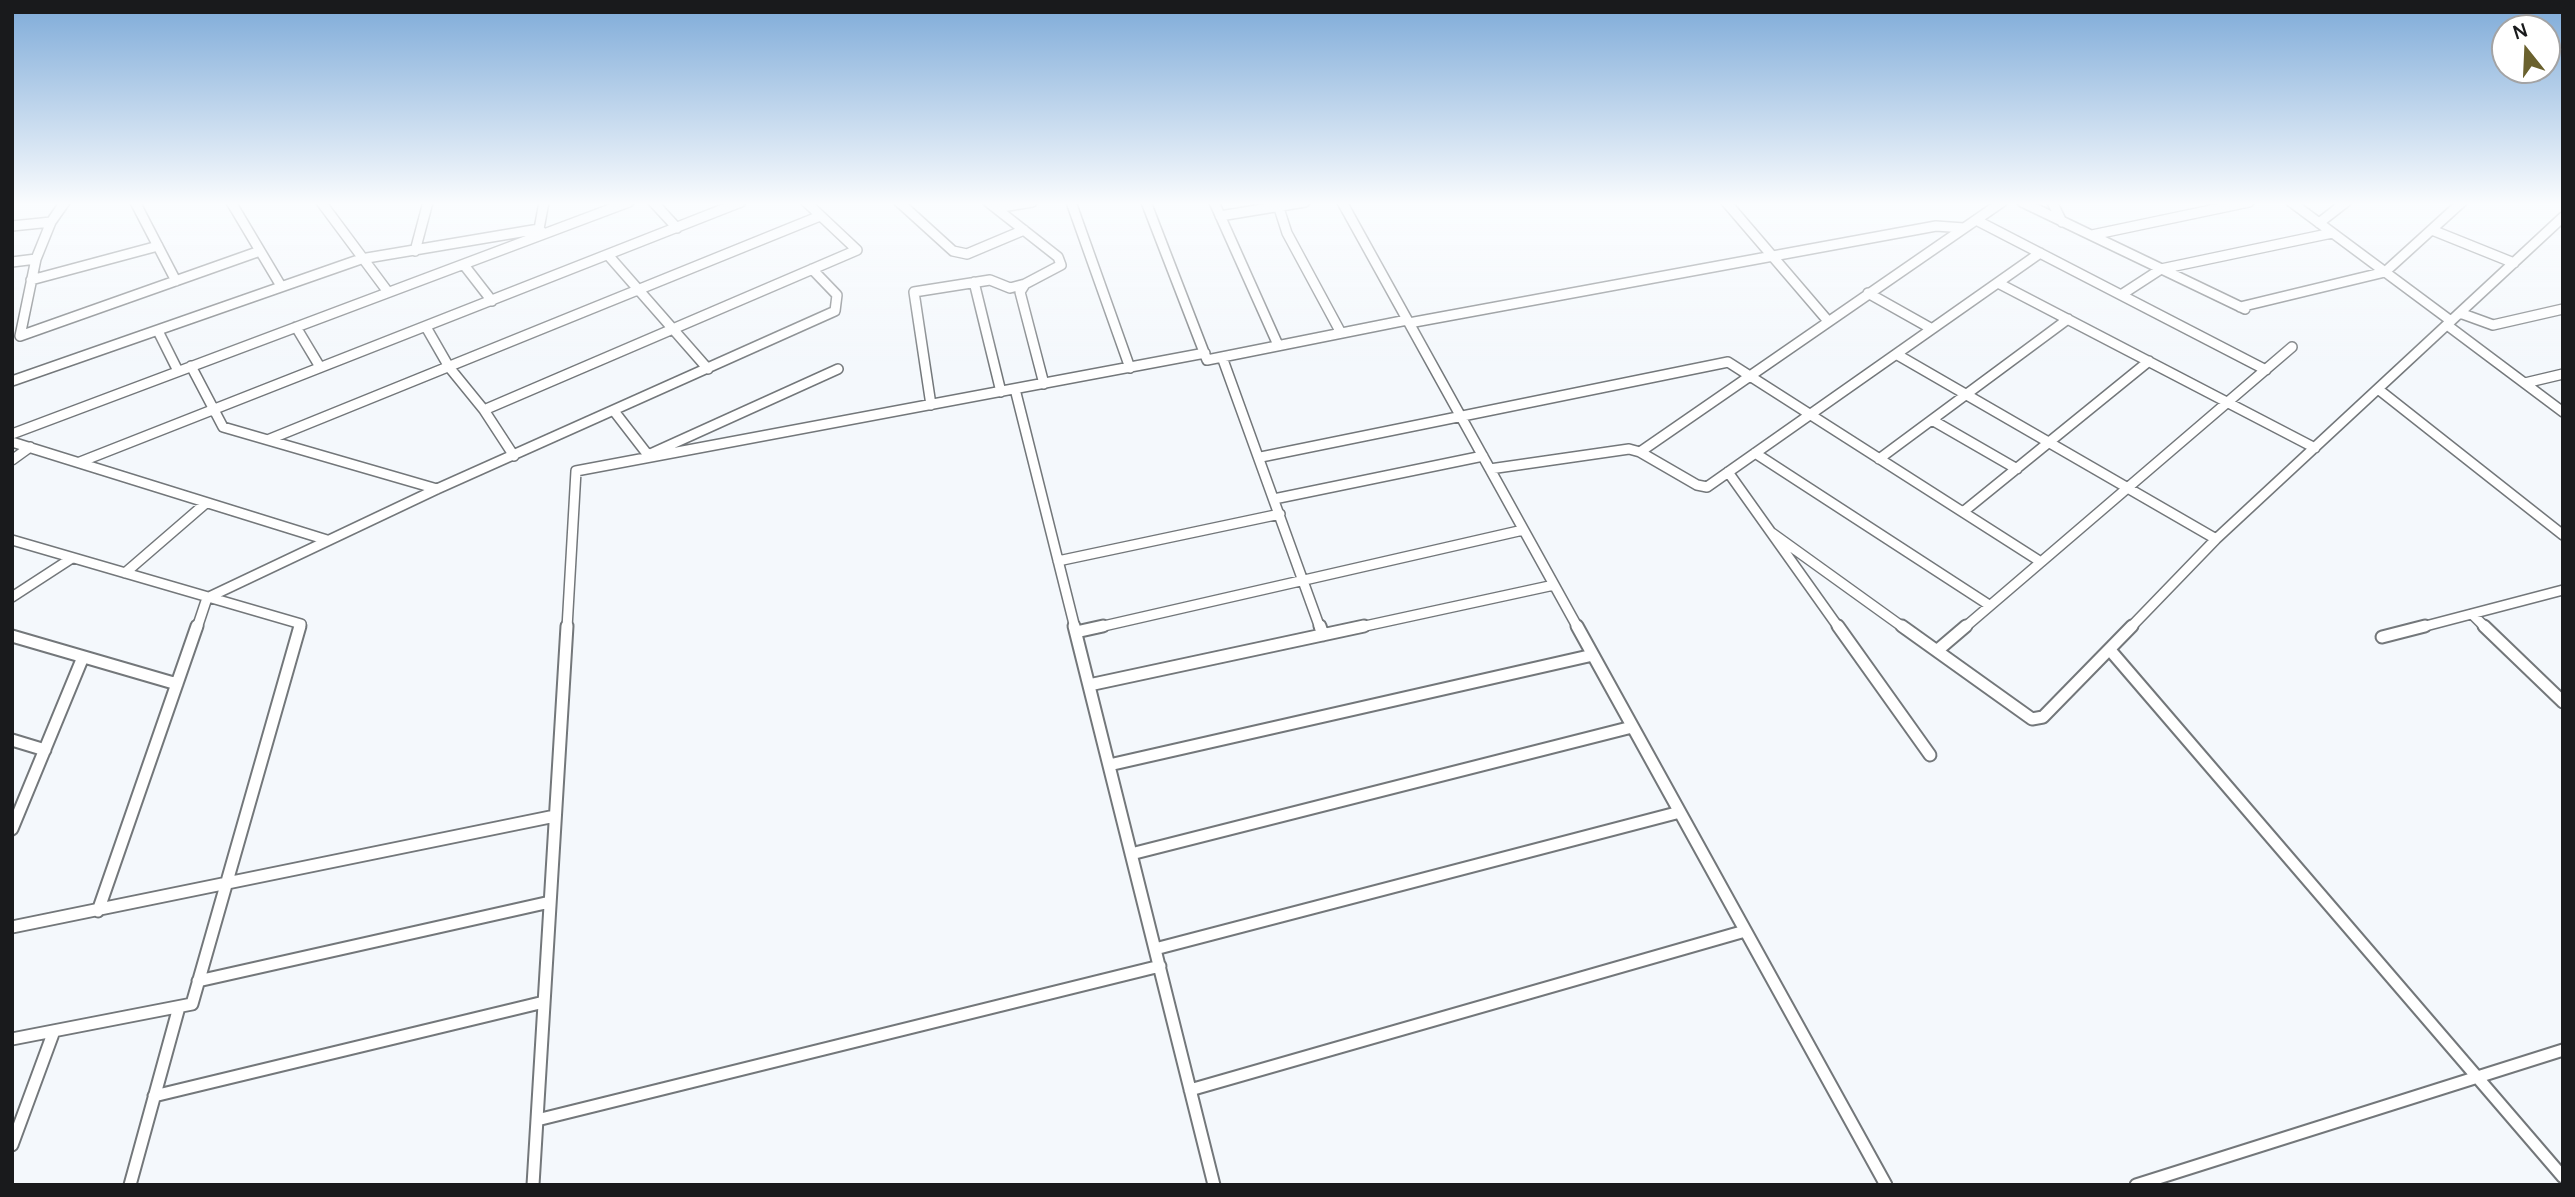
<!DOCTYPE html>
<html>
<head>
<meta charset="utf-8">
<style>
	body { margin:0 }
	#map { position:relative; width:2575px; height:1197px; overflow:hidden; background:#f4f8fc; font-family:Manrope,sans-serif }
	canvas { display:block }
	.frame { position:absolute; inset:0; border:14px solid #191a1c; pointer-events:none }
	.north { position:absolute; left:2491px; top:14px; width:70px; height:70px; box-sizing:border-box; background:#fff; border:2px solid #a3a3a4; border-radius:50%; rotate:342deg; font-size:19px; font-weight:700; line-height:28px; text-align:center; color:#191a1c }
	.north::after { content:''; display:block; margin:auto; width:24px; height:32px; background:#6a612e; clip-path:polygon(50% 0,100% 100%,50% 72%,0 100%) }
</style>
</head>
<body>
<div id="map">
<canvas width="2575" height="1197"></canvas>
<div class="frame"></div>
<div class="north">N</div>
</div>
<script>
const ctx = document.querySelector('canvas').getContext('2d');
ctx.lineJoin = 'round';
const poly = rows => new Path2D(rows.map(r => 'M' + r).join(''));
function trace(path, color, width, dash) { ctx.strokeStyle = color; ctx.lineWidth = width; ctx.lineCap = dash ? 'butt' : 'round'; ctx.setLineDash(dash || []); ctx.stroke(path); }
const minorFar1 = poly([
	[135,202,176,281],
	[231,202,281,286],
	[321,202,388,292],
	[653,202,677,228],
	[899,202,953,251,967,254,1024,230],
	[988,202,1058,257,1061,265,1025,284,1020,292,1044,384],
	[1071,202,1130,368],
	[1146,202,1207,360,1407,320],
	[1214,202,1278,345],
	[1277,202,1287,233,1341,333],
	[1342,202,1578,628],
	[1726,202,1828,321],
	[2022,202,2245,309],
	[2052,202,2062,222],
	[2291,202,2451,321],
	[996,208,1032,202],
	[1220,216,1305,202],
	[1976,220,2266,370],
	[2319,223,2346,202],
	[12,226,51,222],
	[2432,230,2514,263],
	[542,232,539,229,544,202],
	[2092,235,2249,202],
	[415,251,428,202],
	[608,255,708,369],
	[12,262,36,259],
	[464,265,492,301],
	[31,280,158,246],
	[974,282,1001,392],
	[1998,283,2315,448],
	[1868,293,1932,329],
	[2121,295,2161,269,2332,233],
	[2240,307,2385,272,2462,202],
	[2460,313,2493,325,2563,309],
	[1409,323,1936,226,1964,228],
	[2447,325,2563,412],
	[296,327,320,367],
	[426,327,449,367,484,410,514,456],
	[158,331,178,371],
	[20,336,260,251],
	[20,336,36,259,51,222,65,202],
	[1896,354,2216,539],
	[1222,357,1320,628],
	[191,366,223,427,437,489],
	[12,381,361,259,539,229],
	[2525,383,2563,374],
	[1015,389,1075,628],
	[2378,389,2563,535],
	[931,405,914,292,990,280,1010,288,1025,284],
	[484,410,857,250,806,202],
	[614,411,648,455,838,369],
	[1932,420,2017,469],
	[12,434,629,202],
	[270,439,820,216],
	[12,442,327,540],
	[1640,452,2002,202],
	[1755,453,1989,605],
	[1261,457,1728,362,2041,562],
	[1879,459,2068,319],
	[12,460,30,447],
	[80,462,741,202],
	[1490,469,1629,449,1640,452,1697,485,1707,487,2040,253],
	[1728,472,1839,628],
	[1274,499,1483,456],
	[1963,512,2149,361],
	[1772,533,1904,628],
	[12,540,301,624,300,628],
	[1058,561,1280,514],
	[125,573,206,503],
	[12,597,72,558],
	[2472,614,2486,628],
	[197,628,207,598,437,489,835,311,837,295,812,269],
	[567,628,576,471,1205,353],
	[1095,628,1523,530],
	[1356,628,1554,585],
	[1964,628,2292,347],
	[2130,628,2216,539,2563,217],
	[2418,628,2563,590]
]);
const minor = poly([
	[1074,626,1214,1185],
	[1320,626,1323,635],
	[1577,626,1886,1185],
	[1838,626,1930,755],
	[1902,626,2032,719,2043,717,2132,626],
	[2484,626,2563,702],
	[1076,632,1103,626],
	[12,636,177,684],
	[2382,637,2425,626],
	[1939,649,1966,626],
	[2110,650,2563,1177],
	[1089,685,1364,626],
	[12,740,45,750],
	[1109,765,1593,655],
	[12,829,83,657],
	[1131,854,1632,727],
	[98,911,197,626],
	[12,927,555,816],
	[1155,949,1680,812],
	[198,981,550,902],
	[12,1039,192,1004,300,626],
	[1190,1090,1745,931],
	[154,1096,544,1002],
	[537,1120,1160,966],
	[12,1145,54,1031],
	[130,1185,179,1007],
	[533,1185,567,626],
	[2136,1185,2563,1050]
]);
trace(minorFar1, '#73777a', 12);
trace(minor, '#73777a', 15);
trace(minorFar1, '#fff', 9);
trace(minor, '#fff', 11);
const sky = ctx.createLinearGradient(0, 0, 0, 370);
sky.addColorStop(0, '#7daad8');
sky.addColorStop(0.55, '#fafcfe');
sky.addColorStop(1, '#fafcfe00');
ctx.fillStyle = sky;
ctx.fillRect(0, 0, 2575, 370);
</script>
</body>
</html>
